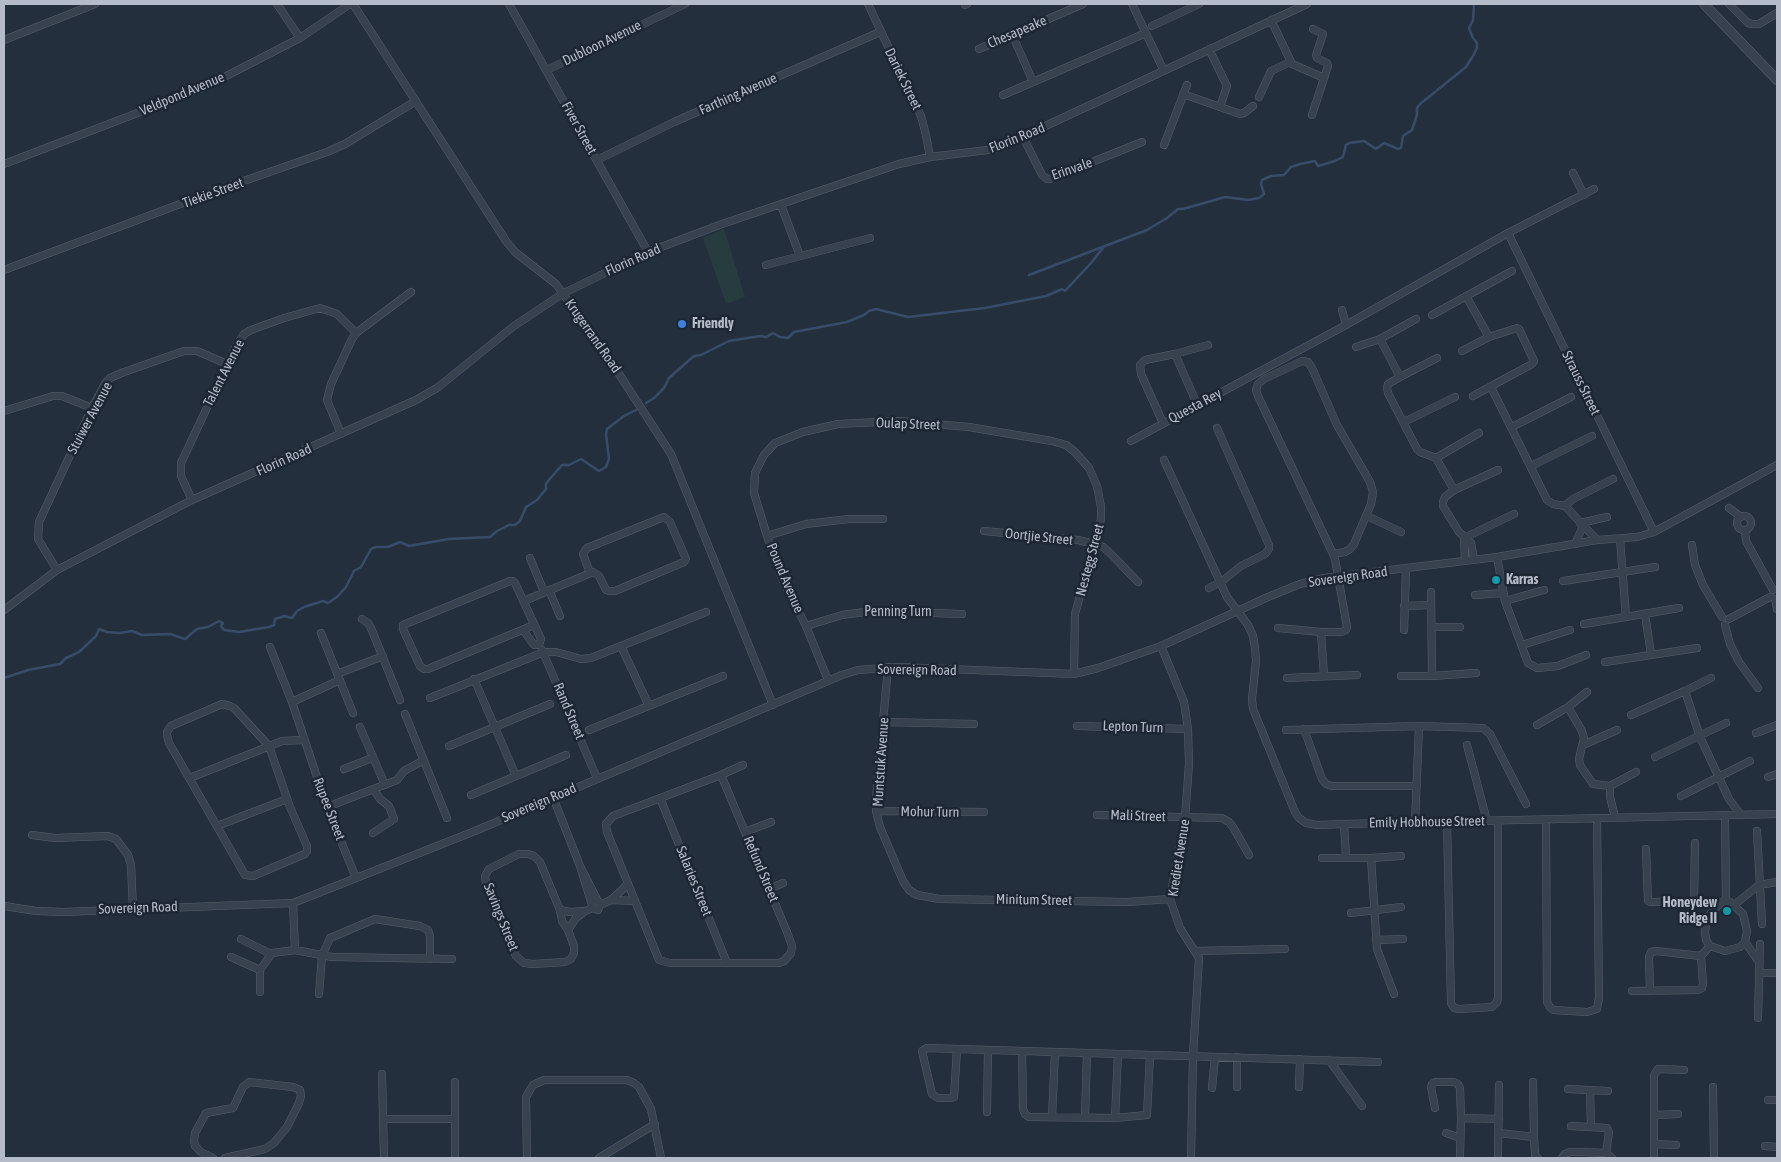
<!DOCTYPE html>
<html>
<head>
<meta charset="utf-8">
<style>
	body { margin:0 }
	#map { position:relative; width:1781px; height:1162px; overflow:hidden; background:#242f3e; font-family:"Asap Condensed",sans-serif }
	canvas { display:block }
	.frame { position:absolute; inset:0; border:5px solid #b4bcc9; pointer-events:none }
</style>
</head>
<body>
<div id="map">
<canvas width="1781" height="1162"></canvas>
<div class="frame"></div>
</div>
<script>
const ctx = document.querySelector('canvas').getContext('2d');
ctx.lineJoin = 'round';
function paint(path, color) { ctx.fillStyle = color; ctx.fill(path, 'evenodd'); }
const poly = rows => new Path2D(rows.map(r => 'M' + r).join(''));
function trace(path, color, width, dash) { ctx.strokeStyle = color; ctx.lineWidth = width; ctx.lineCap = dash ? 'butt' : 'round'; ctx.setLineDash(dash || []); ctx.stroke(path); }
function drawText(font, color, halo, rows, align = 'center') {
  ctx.font = font + ' "Asap Condensed",sans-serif'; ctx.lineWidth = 5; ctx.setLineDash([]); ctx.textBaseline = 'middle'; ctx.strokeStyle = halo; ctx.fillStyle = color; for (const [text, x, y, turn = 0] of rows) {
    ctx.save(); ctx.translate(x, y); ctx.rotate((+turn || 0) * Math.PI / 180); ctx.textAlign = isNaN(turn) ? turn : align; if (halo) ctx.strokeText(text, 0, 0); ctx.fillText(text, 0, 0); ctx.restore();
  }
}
const green = poly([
	[724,229,745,297,726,304,703,238]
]);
const stream = poly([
	[1029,275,1147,230,1167,218,1178,209,1183,209,1225,197,1248,200,1259,198,1264,194,1261,184,1262,180,1271,176,1284,175,1291,167,1300,164,1315,161,1318,166,1335,161,1343,157,1346,145,1349,143,1364,141,1376,149,1384,143,1398,149,1401,148,1403,136,1412,130,1417,115,1417,108,1420,104,1466,67,1473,56,1477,48,1477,43,1473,38,1469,28,1473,20,1474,4],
	[646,403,654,398,664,388,669,378,694,356,701,355,729,341,760,336,766,337,773,333,780,337,788,338,794,332,847,322,864,315,869,311,876,309,908,317,985,308,1046,296,1062,289,1065,291,1091,263,1103,248],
	[4,678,28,670,60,664,66,658,79,652,96,636,99,629,107,632,120,633,132,631,142,635,170,634,185,639,197,629,208,627,219,621,223,623,221,626,224,630,239,632,269,627,274,625,275,619,284,616,292,618,297,611,304,607,323,601,328,603,337,597,346,587,354,571,361,567,371,549,376,547,388,547,400,542,409,546,449,539,490,537,497,531,509,525,515,525,520,521,526,507,537,500,546,489,546,484,548,481,562,465,569,465,581,459,599,471,606,467,609,459,606,434,607,429,624,416,636,410]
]);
const minor = poly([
	[277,4,300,38],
	[353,4,506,241,515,252,556,284,604,351,671,454,773,705],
	[509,4,648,252],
	[868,4,921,116,926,135,930,157],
	[1132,4,1164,71],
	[1729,4,1748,23,1752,24,1759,24,1777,13],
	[965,5,967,4],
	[1271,20,1292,64,1324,78],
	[1152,26,1199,4],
	[1012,34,1033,82],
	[4,40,95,4],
	[979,49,1083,4],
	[1209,49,1227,86,1220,107],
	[547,70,685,4],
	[1183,94,1240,114,1244,113,1253,106],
	[1003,95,1146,33],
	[1259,97,1271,71,1290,62],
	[1312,115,1328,66,1327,63,1317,58,1316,55,1323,34,1313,29],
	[1023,137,1042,175,1047,179,1050,179,1142,142],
	[1164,145,1187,85],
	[597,160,674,122,880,32],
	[4,164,203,88,300,38,350,4],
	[1573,173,1584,195],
	[781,205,800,256],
	[1508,233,1654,532],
	[766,265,870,238],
	[4,270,215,191,327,152,345,144,416,101],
	[1466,296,1489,337],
	[1342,310,1346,325],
	[1432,315,1512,271],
	[1380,339,1416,319],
	[1356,347,1380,339,1400,377,1388,384,1387,388,1388,393,1417,449,1420,452,1436,458,1454,490,1445,497,1443,502,1443,506,1459,532,1471,543,1474,560],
	[1462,351,1489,337,1517,328,1519,329,1534,361,1532,364,1473,396],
	[1175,354,1197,404],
	[1400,377,1437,358],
	[1491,387,1547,500,1553,504,1565,506,1597,540],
	[4,411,53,396,62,396,92,408],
	[1404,422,1455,397],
	[1163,423,1141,374,1140,365,1145,360,1175,354,1208,345],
	[1512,427,1571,397],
	[341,434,327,400,331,384,352,339,356,333,411,292],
	[1131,441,1346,325,1508,233,1594,189],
	[1436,458,1479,433],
	[1164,460,1227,597,1248,625,1253,636,1255,648,1256,661,1252,699,1253,709,1295,812,1299,818,1306,823,1317,825,1344,824,1777,814],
	[1531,466,1592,436],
	[1454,490,1498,470],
	[192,500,181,476,181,463,235,348,244,334,251,330,284,318,320,308,337,314,356,333],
	[1565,506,1573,499,1613,479],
	[1729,508,1741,517],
	[1367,516,1401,532],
	'1737 523a7 7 0 1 1 14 0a7 7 0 1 1-14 0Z',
	[1580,523,1607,517],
	[1745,530,1746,541,1773,590],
	[984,531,1078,540,1095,544,1103,547,1111,554,1138,582],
	[767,536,806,524,849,519,883,519],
	[1464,538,1514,514],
	[1464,538,1465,561],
	[1620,539,1626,617],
	[1575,544,1583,526],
	[1692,545,1695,565,1703,585,1722,617],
	[1497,557,1505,601,1528,663,1537,668,1558,666,1586,655],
	[530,558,544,592],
	[57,570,38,539,39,522,92,408,106,382,110,378,124,372,184,351,197,351,227,364],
	[1563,581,1655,567],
	[1209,588,1221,582,1241,566,1265,554,1269,549,1269,545,1217,428],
	[549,590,560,616],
	[1431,592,1432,676],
	[1475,595,1503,593],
	[1775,599,1777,609],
	[524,601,593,572,599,576,606,590,609,591,615,591,684,562,686,559,670,522,664,517,587,548,583,554,590,573],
	[1505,601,1544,590],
	[1404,606,1431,605],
	[4,610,57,570,192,500,416,400,437,388,514,326,562,294,648,252,722,224,899,164,930,157,996,149,1307,4],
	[1645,614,1651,654],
	[362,619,368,623,371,628,400,700],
	[1729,619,1770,597],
	[1584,624,1679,608],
	[534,625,428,669,424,669,420,666,403,629,403,625,510,581,513,581,515,583,541,639,539,645],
	[1725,625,1730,644,1739,662,1758,688],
	[806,626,842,615,873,611,962,614],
	[1432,627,1460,627],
	[1278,628,1321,632,1342,632,1346,630,1347,627,1335,559,1333,554,1258,396,1256,390,1258,384,1264,379,1302,361,1308,362,1312,368,1337,425,1370,482,1373,492,1371,504,1354,544,1350,549,1345,552,1333,554],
	[523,630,534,645,539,645],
	[1404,630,1406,569],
	[1321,632,1324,676],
	[321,633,353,713],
	[1522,645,1570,630],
	[621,646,649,706],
	[1161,646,1184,702,1188,729,1189,764,1185,818,1170,899,1180,928,1199,958,1193,1056,1191,1158],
	[270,647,292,702,327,807,356,878],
	[542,650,597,778],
	[1605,662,1697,648],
	[888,667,876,799,876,811,880,827,903,881,909,890,917,895,940,899,1128,902,1170,899],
	[337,674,383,656],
	[1401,676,1432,676,1476,673],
	[1287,678,1357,675],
	[474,679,516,776],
	[828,680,806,626,782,579,767,536,754,493,755,473,764,455,775,443,803,432,838,424,899,421,969,427,1052,441,1066,445,1075,452,1089,468,1097,486,1101,507,1101,519,1075,614,1074,674],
	[1685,691,1700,737,1729,799,1740,814],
	[430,698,544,652,556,652,581,659,591,658,706,612],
	[292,702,340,680],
	[222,704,230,706,234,708,269,746,290,807,307,846,307,851,305,854,253,876,245,875,169,743,167,735,167,732,171,726,222,704],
	[1568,707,1582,731,1584,738,1579,759,1580,765,1593,784,1610,786,1610,797,1615,817],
	[405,714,447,818],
	[1631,715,1685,691,1711,678],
	[883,722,974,724],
	[1537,725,1568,707,1587,692],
	[1077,726,1188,729],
	[360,727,385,785],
	[1304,729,1322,779,1326,784,1332,786,1417,786],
	[589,730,723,676],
	[1286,730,1419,726,1483,728,1490,734,1526,804],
	[1756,733,1777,725],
	[1467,745,1487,821],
	[1583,745,1617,730],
	[449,746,550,704],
	[1655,757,1726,723],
	[344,769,372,758],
	[721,775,787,932,792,946,791,953,784,961,779,963,670,963,659,960,607,832,606,824,613,816,721,775],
	[721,775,743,765],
	[1768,777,1777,774],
	[190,778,282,741,303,740],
	[1610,786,1636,772],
	[471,795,566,755],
	[1681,796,1750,761],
	[553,797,580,866,593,908,598,910,600,905,580,866],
	[660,798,727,963],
	[327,807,397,780,404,771,424,760],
	[876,811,984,812],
	[1097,815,1222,818,1229,822,1233,827,1249,855],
	[1725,815,1726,900],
	[1546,820,1547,1002,1550,1007,1553,1010,1587,1012,1597,1009,1599,998,1597,818],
	[1447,822,1451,1003,1454,1008,1459,1009,1492,1007,1497,1002,1498,998,1498,821],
	[1415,823,1419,726],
	[1344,824,1346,857],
	[217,826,287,799],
	[1757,831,1762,924],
	[745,832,771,822],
	[373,833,394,819,389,806,380,799,374,790],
	[32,835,55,838,108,836,116,839,128,855,131,865,133,909],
	[1646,849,1648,901,1650,902,1694,901,1716,907],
	[519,854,528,854,534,856,540,862,560,910,562,921,568,930,574,946,574,953,571,959,565,962,533,964,524,963,516,956,486,883,485,876,489,869,519,854],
	[1322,858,1371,858,1401,856],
	[1371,858,1377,949,1394,994],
	[769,889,783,883],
	[611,900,624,888,628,883],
	[1726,900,1730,902,1743,914,1747,931,1745,942,1740,947,1725,951,1710,946,1706,940,1705,932,1706,923,1710,914,1722,902,1726,900],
	[1694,901,1695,843],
	[293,903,295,950,332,957,452,959],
	[600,905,611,900,635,901],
	[1734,905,1759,885,1777,882],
	[4,906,36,911,63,912,293,903,475,831,842,675,858,670,898,667,1074,674,1098,668,1161,646,1268,597,1300,584,1324,578,1497,557,1597,540,1637,537,1654,532,1777,465],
	[560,910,570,912,584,911],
	[1351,913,1401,907],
	[568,930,576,918,585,911,593,908],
	[241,939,271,954],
	[1376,940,1403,939],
	[1745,942,1759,962],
	[1195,951,1285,949],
	[231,957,260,970,272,953,295,950],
	[260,970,260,992],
	[1759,973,1777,973],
	[1632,991,1698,990,1702,988,1703,984,1701,956,1710,946],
	[1650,991,1649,957,1651,952,1656,951,1701,956],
	[319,994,322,956,330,938,375,919,420,926,428,930,430,936,430,959],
	[1758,1018,1760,944],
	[957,1049,954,1097,952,1098,938,1098,932,1094,922,1051,927,1048,1378,1062],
	[1022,1051,1023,1109,1025,1114,1029,1117,1115,1118,1147,1115,1150,1055],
	[1237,1057,1237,1087],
	[1329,1060,1362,1106],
	[382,1074,384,1158],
	[455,1082,455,1158],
	[1533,1082,1534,1137,1535,1155,1538,1158],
	[1299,1087,1300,1059],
	[1713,1087,1714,1158],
	[1212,1088,1215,1057],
	[1568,1089,1608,1091],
	[1590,1090,1591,1126],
	[1768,1100,1777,1100],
	[1435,1108,1431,1087,1432,1084,1435,1082,1454,1082,1458,1084,1460,1088,1461,1118,1460,1156],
	[987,1112,988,1050],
	[1654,1115,1678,1114],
	[1052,1117,1055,1052],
	[1085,1117,1087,1053],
	[1115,1118,1118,1054],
	[1461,1118,1499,1119],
	[383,1119,455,1119],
	[1571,1126,1607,1128,1609,1132,1606,1153],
	[1446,1133,1460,1138],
	[1499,1133,1534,1137],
	[1654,1144,1676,1145],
	[1765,1146,1777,1147],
	[1498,1155,1499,1085],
	[213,1158,201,1152,195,1146,194,1141,195,1133,206,1113,233,1108,243,1087,249,1082,293,1087,300,1090,301,1096,299,1103,287,1127,274,1143,265,1149,225,1158],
	[527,1158,526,1097,533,1085,544,1080,627,1080,634,1083,639,1087,651,1109,661,1158],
	[599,1158,655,1124],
	[1562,1158,1565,1154,1570,1152,1582,1152,1606,1153,1612,1158],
	[1654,1158,1654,1075,1658,1069,1684,1070]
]);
const tertiary = poly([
	[1704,4,1777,80]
]);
const markers = [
	[682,324,5,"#3f7fe0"],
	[1496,580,5,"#0f9aa8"],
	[1727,911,5,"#0f9aa8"]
];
const streetNames = [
	["Chesapeake",1017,32,-23],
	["Dubloon Avenue",602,43,-26],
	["Dariek Street",903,79,64],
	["Veldpond Avenue",182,94,-23],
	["Farthing Avenue",738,94,-24],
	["Fiver Street",579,128,61],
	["Florin Road",1017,138,-22],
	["Erinvale",1072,169,-19],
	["Tiekie Street",213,193,-20],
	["Florin Road",633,260,-24],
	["Krugerrand Road",593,336,55],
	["Talent Avenue",224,373,-63],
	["Strauss Street",1581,383,64],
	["Questa Rey",1195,406,-28],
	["Stuiwer Avenue",90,418,-62],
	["Oulap Street",908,424,2],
	["Florin Road",284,460,-24],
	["Oortjie Street",1039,537,6],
	["Nestegg Street",1090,560,-75],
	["Sovereign Road",1348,577,-8],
	["Pound Avenue",785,578,67],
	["Penning Turn",898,612],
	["Sovereign Road",917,670,1],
	["Rand Street",569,711,67],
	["Lepton Turn",1133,727,2],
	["Muntstuk Avenue",881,762,-86],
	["Sovereign Road",539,803,-23],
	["Rupee Street",329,809,69],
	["Mohur Turn",930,812,1],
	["Mali Street",1138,816,2],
	["Emily Hobhouse Street",1427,822,-1],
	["Krediet Avenue",1179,858,-81],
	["Refund Street",761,869,67],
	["Salaries Street",694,881,68],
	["Minitum Street",1034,900,1],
	["Sovereign Road",138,908,-2],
	["Savings Street",501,917,68]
];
const poiNames = [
	["Friendly",692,324],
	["Karras",1506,580],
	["Honeydew",1717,903,"right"],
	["Ridge II",1717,919,"right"]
];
paint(green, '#263c3f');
trace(stream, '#394c67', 2.5);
trace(minor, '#565f6c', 8);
trace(tertiary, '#565f6c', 10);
trace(minor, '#38414e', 7);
trace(tertiary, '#38414e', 9);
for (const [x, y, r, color] of markers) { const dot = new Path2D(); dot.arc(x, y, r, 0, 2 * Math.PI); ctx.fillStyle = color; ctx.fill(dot); trace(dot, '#1d2633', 2); }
drawText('14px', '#b4bcc9', '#1d2633', streetNames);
drawText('bold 14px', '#b4bcc9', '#1d2633', poiNames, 'left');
</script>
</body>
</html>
